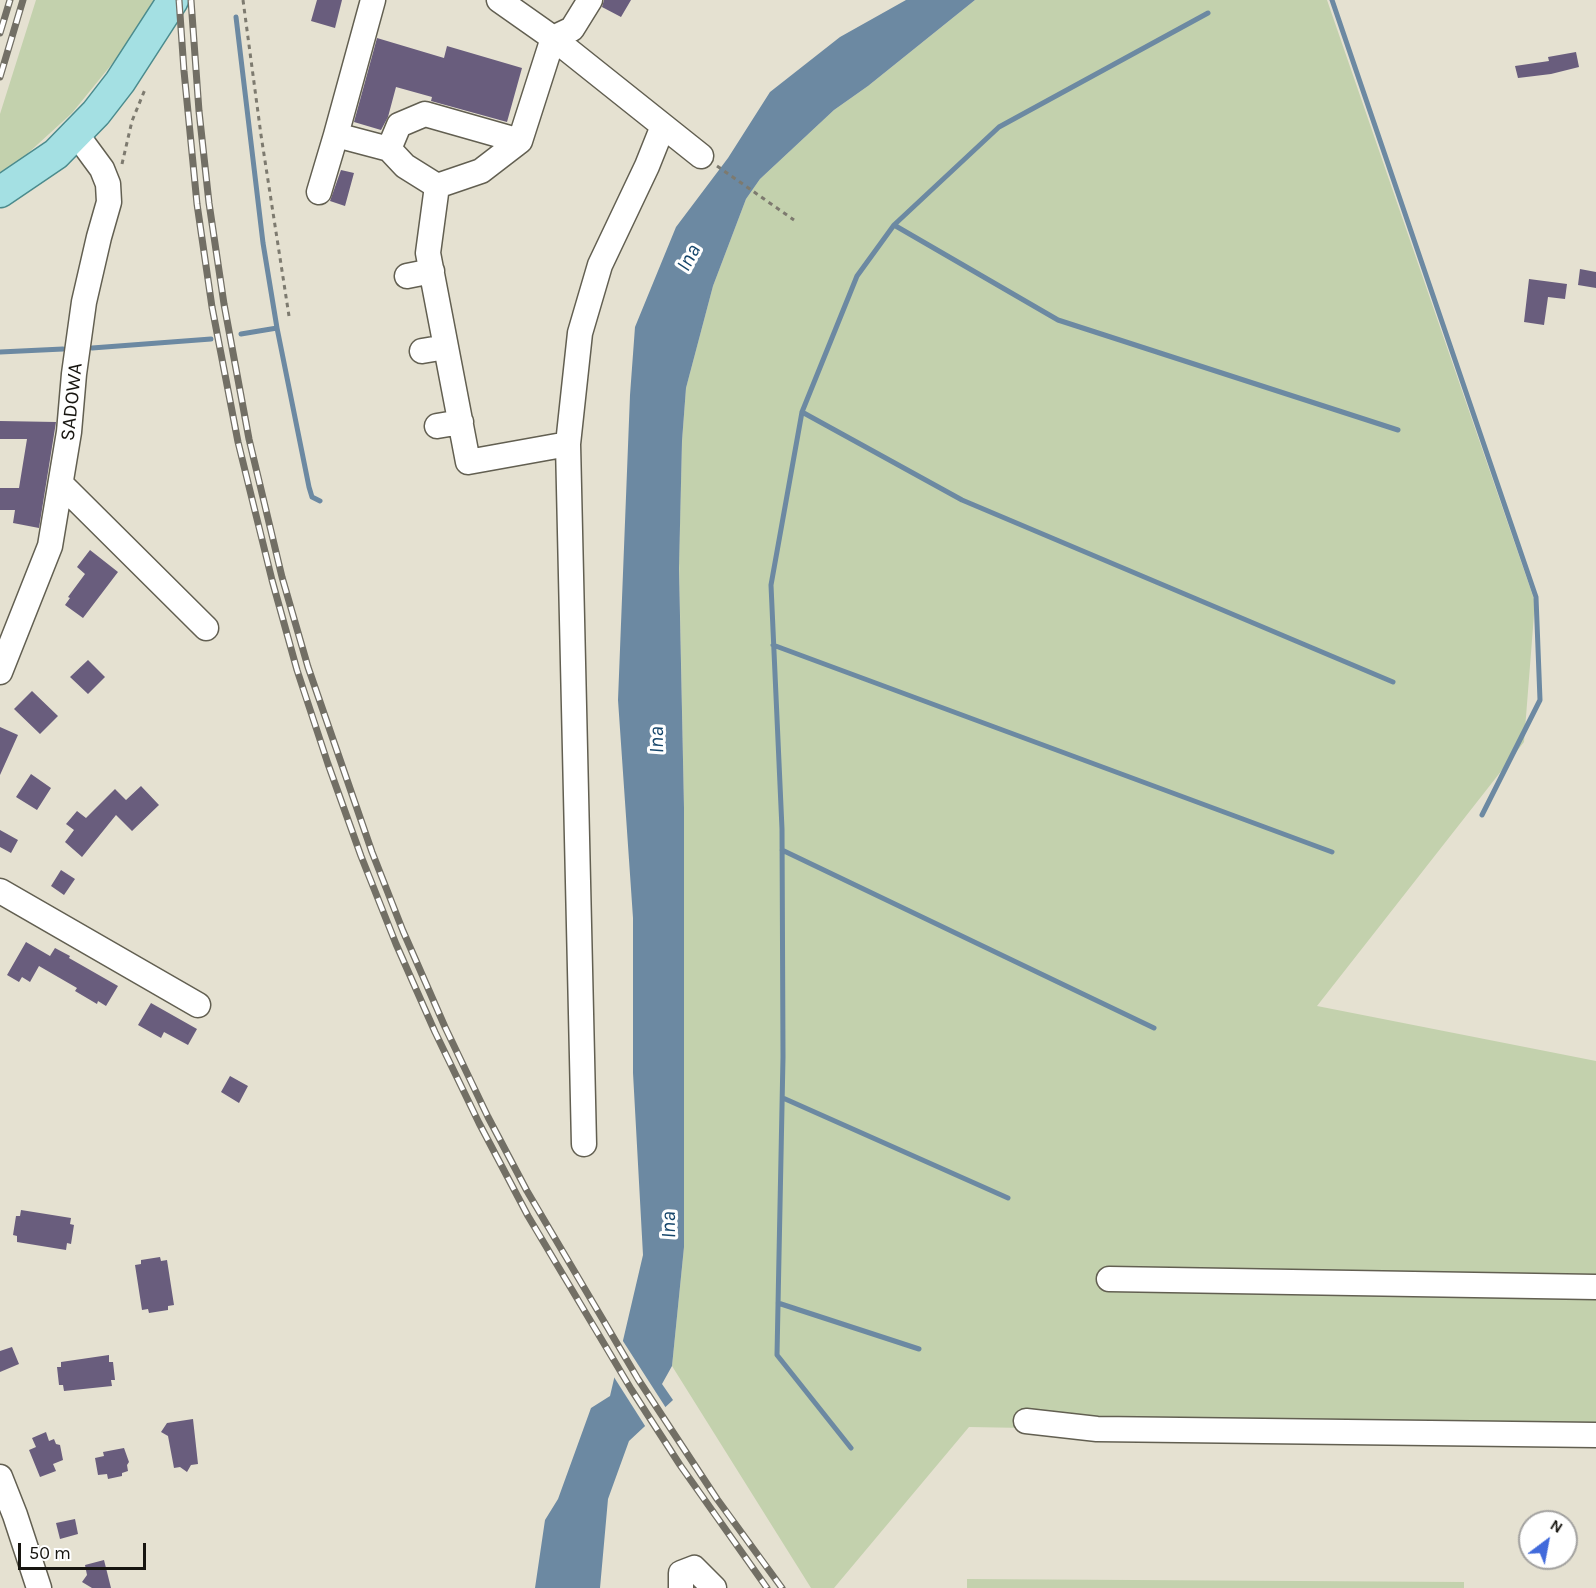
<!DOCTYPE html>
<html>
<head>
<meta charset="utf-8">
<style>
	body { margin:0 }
	#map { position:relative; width:1596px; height:1588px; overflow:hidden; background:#e5e1d1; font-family:Karla,sans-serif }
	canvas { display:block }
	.north { position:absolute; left:1518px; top:1510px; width:60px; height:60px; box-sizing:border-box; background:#fff; border:2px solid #a2a19f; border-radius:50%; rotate:32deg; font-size:16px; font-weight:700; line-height:24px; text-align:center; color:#171510 }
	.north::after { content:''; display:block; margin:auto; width:21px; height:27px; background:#416adb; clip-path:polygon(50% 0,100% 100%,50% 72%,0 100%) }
	.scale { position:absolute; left:18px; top:1543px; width:128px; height:27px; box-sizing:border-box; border:3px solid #171510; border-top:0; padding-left:8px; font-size:18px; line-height:21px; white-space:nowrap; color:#171510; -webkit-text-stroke:4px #fff; paint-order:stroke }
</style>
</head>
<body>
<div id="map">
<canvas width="1596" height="1588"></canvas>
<div class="north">N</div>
<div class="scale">50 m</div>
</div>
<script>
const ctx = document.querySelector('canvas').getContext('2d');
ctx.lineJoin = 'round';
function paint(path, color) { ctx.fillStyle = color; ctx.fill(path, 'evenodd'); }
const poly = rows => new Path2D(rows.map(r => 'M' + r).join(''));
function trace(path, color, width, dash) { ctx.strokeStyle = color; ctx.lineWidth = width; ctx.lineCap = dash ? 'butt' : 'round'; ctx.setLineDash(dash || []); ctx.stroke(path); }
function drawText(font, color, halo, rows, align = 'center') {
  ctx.font = font + ' Karla,sans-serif'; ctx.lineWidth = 6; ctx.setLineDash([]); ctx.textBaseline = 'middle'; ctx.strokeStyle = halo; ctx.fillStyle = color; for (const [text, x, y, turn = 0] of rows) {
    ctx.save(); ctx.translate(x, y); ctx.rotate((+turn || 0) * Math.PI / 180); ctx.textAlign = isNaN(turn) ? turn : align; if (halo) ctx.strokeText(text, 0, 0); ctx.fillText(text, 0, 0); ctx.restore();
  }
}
const green = poly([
	[36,0,164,0,72,113,26,155,0,174,0,114],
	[975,0,1327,0,1535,602,1524,742,1317,1006,1596,1061,1596,1438,969,1427,834,1588,811,1588,672,1366,684,1247,684,808,679,563,682,441,686,388,713,286,746,199,760,179,834,110,868,86],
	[967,1579,1464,1582,1464,1588,967,1588]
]);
const water = poly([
	[906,0,975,0,868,86,834,110,760,179,746,199,713,286,686,388,682,441,679,568,684,808,684,1247,672,1366,662,1384,673,1400,629,1441,608,1499,600,1588,535,1588,545,1520,558,1499,591,1408,610,1396,643,1255,633,1073,633,918,618,700,630,395,635,327,676,227,728,158,770,92,840,37]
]);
const pier = poly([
	[621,1338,666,1408,647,1429,612,1374]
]);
const stream = poly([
	[1332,0,1536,597,1540,700,1482,815],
	[236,17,263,243,277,328,309,487,312,497,320,501],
	[894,225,1058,320,1398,430],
	[241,334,277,328],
	[92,348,211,339],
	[0,352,63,349],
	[802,412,962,500,1393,682],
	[773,645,1332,852],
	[782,850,1154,1028],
	[783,1098,1008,1198],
	[778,1303,919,1349],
	[851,1448,777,1355,783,1057,782,829,771,585,802,412,857,276,894,225,999,127,1208,13]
]);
const building = poly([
	[317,0,342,0,335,28,311,21],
	[604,0,631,0,621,17,602,7],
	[377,38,444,58,447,46,522,68,507,122,431,101,432,97,396,87,388,117,381,130,354,122],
	[1576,52,1579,67,1551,74,1518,78,1515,66,1549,61,1548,57],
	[341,170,354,173,345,206,330,201],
	[1580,269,1596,272,1596,288,1578,285],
	[1529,279,1567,284,1565,299,1548,297,1544,325,1524,322],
	[0,421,56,422,39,528,13,523,15,510,0,510,0,488,19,488,27,439,0,439],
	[90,550,118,572,83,618,65,605,70,598,68,597,85,574,77,567],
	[88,660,105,677,88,694,70,677],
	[32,691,58,716,40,734,14,709],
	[0,727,18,735,0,775],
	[31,774,51,788,37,810,16,797],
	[141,786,159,805,132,831,116,815,82,857,65,842,74,830,66,824,77,811,86,818,115,789,126,800],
	[0,830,18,840,11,853,0,847],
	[61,870,75,879,64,895,51,886],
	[26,942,50,956,55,948,70,956,69,958,118,986,106,1006,98,1001,97,1004,75,991,77,988,39,966,30,982,22,977,19,982,7,975],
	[151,1003,197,1029,188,1045,164,1032,161,1038,138,1025],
	[230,1076,248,1086,239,1103,221,1092],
	[21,1210,71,1218,70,1224,74,1225,71,1244,67,1243,66,1250,17,1242,17,1236,13,1235,16,1216,20,1216],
	[160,1257,161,1261,167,1260,174,1305,168,1306,168,1310,149,1313,148,1309,142,1310,135,1265,141,1264,141,1260],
	[12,1347,19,1364,0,1372,0,1351],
	[109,1355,109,1362,113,1362,115,1380,111,1380,112,1386,64,1391,63,1385,59,1385,57,1367,61,1367,61,1362],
	[193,1419,198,1464,191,1465,187,1472,180,1467,174,1468,168,1436,161,1432,167,1423],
	[46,1432,49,1441,54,1439,56,1444,60,1445,63,1460,53,1464,56,1471,40,1477,29,1450,36,1447,32,1438],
	[124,1448,129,1462,127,1465,128,1471,122,1473,122,1476,108,1479,107,1474,98,1475,95,1458,104,1456,103,1452],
	[75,1519,78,1534,60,1539,56,1523],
	[104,1560,111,1588,92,1588,82,1582,87,1575,85,1565]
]);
const path = poly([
	[243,0,261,135,289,316],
	[122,164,132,121,146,87],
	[717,166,794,220]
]);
const minor = poly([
	[373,0,336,135,389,149,405,166,437,186,481,171,520,141,553,38,572,29,590,0],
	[499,0,553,38,701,156],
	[389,149,399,125,425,114,520,141],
	[437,186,428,253,468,462,568,444,580,333,600,265,647,166,663,126],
	[319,192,336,135],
	[407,276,432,271],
	[422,351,446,347],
	[437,426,461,422],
	[568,444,584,1144],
	[61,484,206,628],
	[0,672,50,546,69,432,74,374,84,302,99,237,109,202,108,184,102,169,77,135],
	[0,891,198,1005],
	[1109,1279,1596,1287],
	[1026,1421,1097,1429,1596,1435],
	[0,1477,15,1515,39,1588],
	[681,1588,681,1573,694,1568,714,1588]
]);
const major = poly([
	[0,192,56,154,96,113,120,82,173,0]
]);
const rail = poly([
	[179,0,184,71,197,204,212,307,238,442,272,580,297,670,328,764,361,856,396,944,435,1032,479,1123,528,1216,631,1389,680,1465,767,1588],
	[191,0,199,111,209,203,224,304,249,439,282,577,308,667,372,852,403,931,445,1027,488,1117,527,1191,638,1379,717,1499,782,1588],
	[0,33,10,0],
	[0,77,23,0]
]);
const streetNames = [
	["SADOWA",72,402,-84]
];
const waterNames = [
	["Ina",689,258,-62],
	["Ina",657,740,-91],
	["Ina",669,1225,-91]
];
paint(green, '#c3d1ad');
paint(water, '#6c89a2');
paint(pier, '#e5e1d1');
trace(stream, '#6c89a2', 5);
paint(building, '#695d7d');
trace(minor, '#625f51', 27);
trace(major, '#4b8b8d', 33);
trace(path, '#7d7a6f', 3, [4.5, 4.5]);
trace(minor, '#fff', 24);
trace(major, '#a4e0e3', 30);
trace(rail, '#726f65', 7);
trace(rail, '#fff', 4.5, [14]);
drawText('20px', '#171510', '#fff', streetNames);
drawText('italic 21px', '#16466b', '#fff', waterNames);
</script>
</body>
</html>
